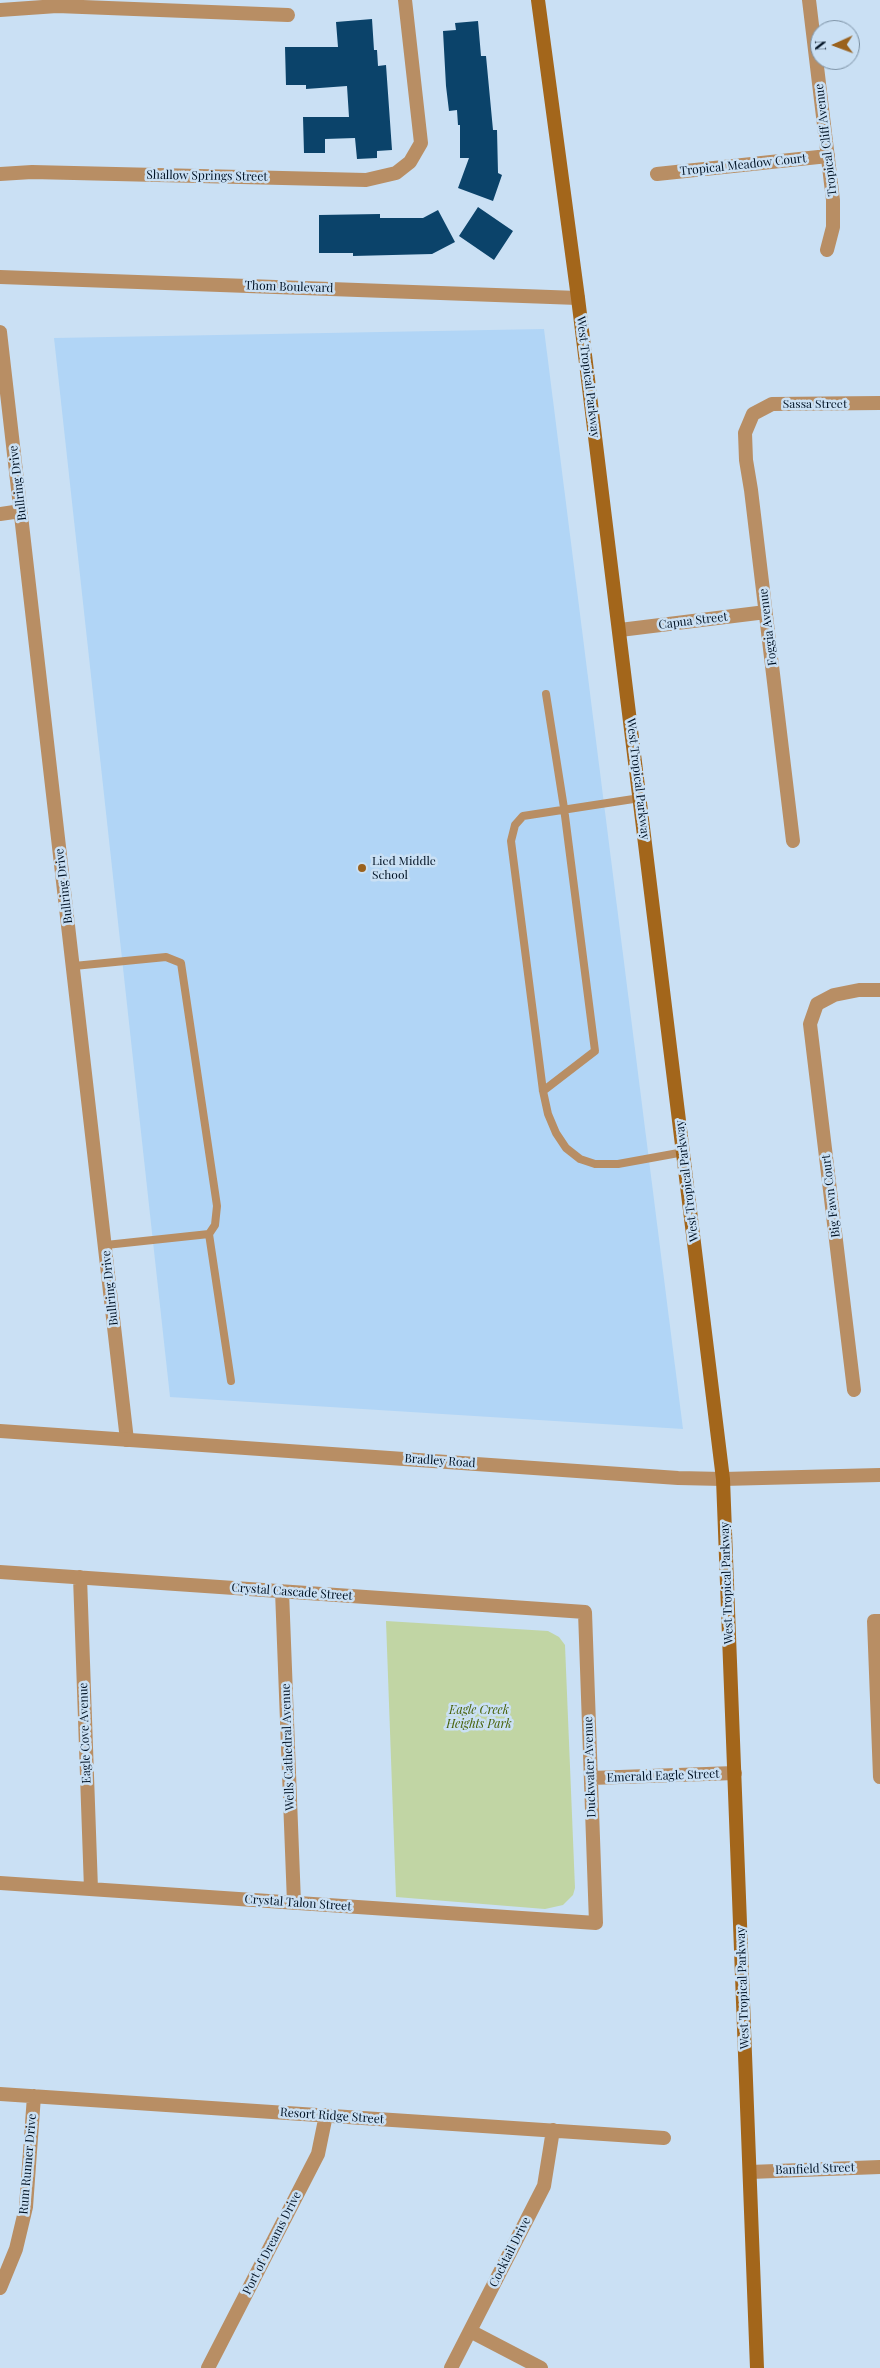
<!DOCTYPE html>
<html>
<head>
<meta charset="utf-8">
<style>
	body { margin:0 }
	#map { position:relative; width:880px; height:2368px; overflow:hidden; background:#cae0f4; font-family:"Playfair Display",serif }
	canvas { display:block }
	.north { position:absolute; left:810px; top:20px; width:50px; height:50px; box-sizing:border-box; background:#cae0f4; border:1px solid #798ea1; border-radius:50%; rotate:268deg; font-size:14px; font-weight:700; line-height:20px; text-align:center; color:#001224 }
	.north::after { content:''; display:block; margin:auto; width:18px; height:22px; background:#9a621e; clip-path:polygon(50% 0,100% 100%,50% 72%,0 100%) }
</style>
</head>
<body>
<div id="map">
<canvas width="880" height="2368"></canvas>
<div class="north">N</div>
</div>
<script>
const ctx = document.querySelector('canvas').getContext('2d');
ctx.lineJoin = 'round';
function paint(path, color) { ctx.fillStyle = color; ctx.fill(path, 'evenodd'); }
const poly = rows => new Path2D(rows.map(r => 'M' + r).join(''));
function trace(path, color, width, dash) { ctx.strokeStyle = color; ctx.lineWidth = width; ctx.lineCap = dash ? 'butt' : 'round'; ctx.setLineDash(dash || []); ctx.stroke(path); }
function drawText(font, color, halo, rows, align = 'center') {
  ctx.font = font + ' "Playfair Display",serif'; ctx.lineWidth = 5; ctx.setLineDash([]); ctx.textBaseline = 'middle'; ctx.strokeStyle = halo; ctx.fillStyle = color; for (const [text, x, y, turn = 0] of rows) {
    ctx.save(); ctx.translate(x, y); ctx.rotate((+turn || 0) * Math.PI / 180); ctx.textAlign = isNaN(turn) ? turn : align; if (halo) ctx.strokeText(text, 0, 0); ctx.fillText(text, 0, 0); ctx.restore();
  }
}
const built = poly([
	[544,329,683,1429,170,1397,54,338]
]);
const green = poly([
	[386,1621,548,1631,559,1637,565,1645,575,1888,573,1895,563,1905,545,1909,396,1897]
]);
const building = poly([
	[372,19,374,50,377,50,378,66,386,65,392,150,377,151,377,158,357,159,355,138,325,139,325,153,304,153,303,117,349,117,347,86,306,89,306,85,286,85,285,47,338,47,336,22],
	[478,21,481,56,486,56,493,130,497,130,498,173,502,175,493,201,458,188,469,158,460,158,460,125,458,125,457,110,449,111,446,86,443,31,456,30,455,23],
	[478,207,513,231,494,260,459,236],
	[438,210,455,242,432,254,353,256,353,253,319,253,319,215,380,214,380,218,423,218]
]);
const service = poly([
	[640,798,523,816,515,825,511,841,543,1091,548,1114,556,1133,566,1148,580,1159,595,1164,618,1164,684,1152],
	[74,966,166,957,181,963,217,1206,215,1225,209,1234,106,1245],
	[543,1091,595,1051,564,808,546,694],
	[209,1234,231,1381]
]);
const minor = poly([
	[809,0,833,200,833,227,827,250],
	[0,10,57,6,288,15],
	[0,174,32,172,366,180,396,173,410,162,421,143,405,0],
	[657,174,828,156],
	[0,277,578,298],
	[0,332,127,1440],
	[0,514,21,511],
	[620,630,766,612],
	[793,841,751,490,746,460,745,433,753,414,772,404,880,403],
	[854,1390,810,1024,817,1004,834,995,859,990,880,990],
	[0,1572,585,1612,596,1923,0,1883],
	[80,1577,91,1889],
	[282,1591,294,1903],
	[880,1621,874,1621,880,1777],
	[591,1778,735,1773],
	[0,2094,664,2138],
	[750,2172,880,2167],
	[0,2288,16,2249,26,2207,34,2096],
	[470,2331,541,2368],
	[208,2368,318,2154,326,2115],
	[451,2368,544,2186,553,2130]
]);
const tertiary = poly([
	[0,1431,678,1478,723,1479,880,1475]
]);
const secondary = poly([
	[538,0,578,298,723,1479,757,2368]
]);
const markers = [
	[362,868,5,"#9a621e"]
];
const streetNames = [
	["Tropical Cliff Avenue",826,140,-97],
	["Tropical Meadow Court",743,165,-6],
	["Shallow Springs Street",207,176,1],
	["Thom Boulevard",289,287,2],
	["West Tropical Parkway",588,377,83],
	["Sassa Street",815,404],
	["Bullring Drive",18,483,-97],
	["Capua Street",693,621,-7],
	["Foggia Avenue",768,627,-97],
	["West Tropical Parkway",638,779,83],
	["Bullring Drive",64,886,-97],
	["West Tropical Parkway",687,1181,-97],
	["Big Fawn Court",831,1196,-97],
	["Bullring Drive",110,1288,-96],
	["Bradley Road",440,1461,4],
	["West Tropical Parkway",727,1583,-92],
	["Crystal Cascade Street",292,1592,4],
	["Eagle Cove Avenue",85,1733,-92],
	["Wells Cathedral Avenue",288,1747,-92],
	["Duckwater Avenue",590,1767,-92],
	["Emerald Eagle Street",663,1776,-2],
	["Crystal Talon Street",298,1903,4],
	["West Tropical Parkway",743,1988,-92],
	["Resort Ridge Street",332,2116,4],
	["Rum Runner Drive",28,2164,-85],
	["Banfield Street",815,2169,-2],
	["Port of Dreams Drive",272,2243,-63],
	["Cocktail Drive",510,2252,-63]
];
const poiNames = [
	["Lied Middle",372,861],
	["School",372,875]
];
const parkNames = [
	["Eagle Creek",479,1710],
	["Heights Park",479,1724]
];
paint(built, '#b1d5f6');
paint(green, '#c1d5a4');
paint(building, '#0b436a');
trace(service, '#b88e64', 8);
trace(minor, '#b88e64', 14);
trace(tertiary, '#b88e64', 14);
trace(secondary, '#a3661b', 14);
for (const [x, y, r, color] of markers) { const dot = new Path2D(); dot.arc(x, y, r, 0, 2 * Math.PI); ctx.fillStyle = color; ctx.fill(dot); trace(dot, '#cae0f4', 2); }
drawText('12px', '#001224', '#cae0f4', streetNames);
drawText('12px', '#001224', '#cae0f4', poiNames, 'left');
drawText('italic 12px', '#455f05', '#cae0f4', parkNames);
</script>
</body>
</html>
